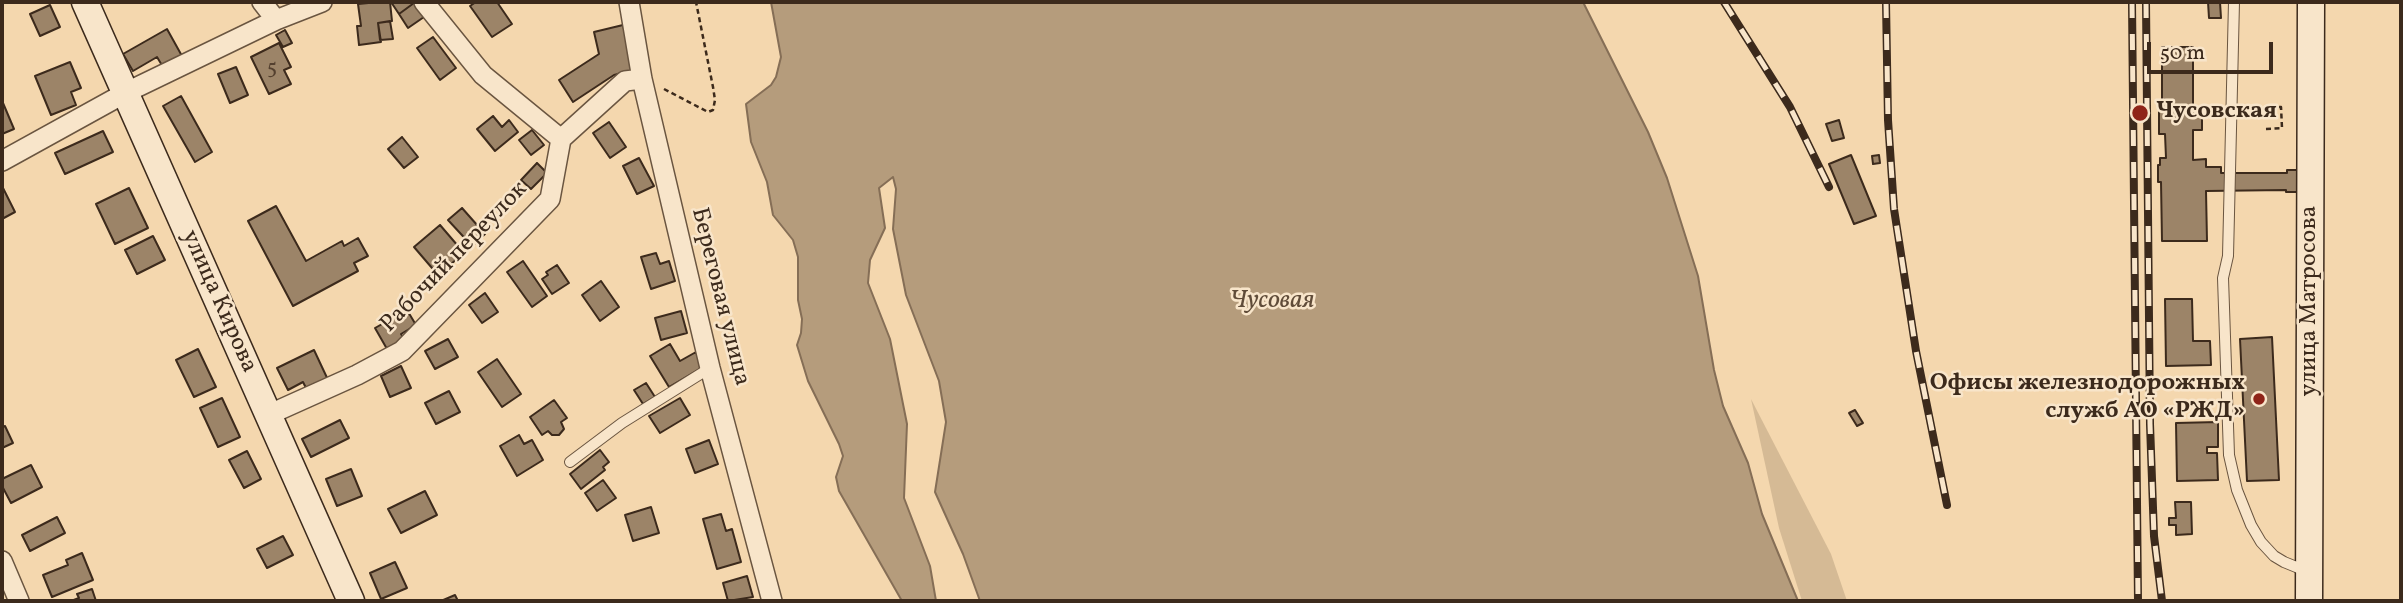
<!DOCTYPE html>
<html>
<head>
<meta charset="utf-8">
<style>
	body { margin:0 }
	#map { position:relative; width:2403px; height:603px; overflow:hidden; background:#f4d7ae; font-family:Vollkorn,serif }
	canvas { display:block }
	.frame { position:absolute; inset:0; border:4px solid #3c2a1c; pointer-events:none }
	.scale { position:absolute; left:2147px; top:42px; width:126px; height:32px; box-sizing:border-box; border:4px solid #3c2a1c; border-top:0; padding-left:9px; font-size:21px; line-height:24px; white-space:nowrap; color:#3c2a1c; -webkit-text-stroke:5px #f8e5ca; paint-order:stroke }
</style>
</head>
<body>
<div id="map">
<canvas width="2403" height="603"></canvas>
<div class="frame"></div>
<div class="scale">50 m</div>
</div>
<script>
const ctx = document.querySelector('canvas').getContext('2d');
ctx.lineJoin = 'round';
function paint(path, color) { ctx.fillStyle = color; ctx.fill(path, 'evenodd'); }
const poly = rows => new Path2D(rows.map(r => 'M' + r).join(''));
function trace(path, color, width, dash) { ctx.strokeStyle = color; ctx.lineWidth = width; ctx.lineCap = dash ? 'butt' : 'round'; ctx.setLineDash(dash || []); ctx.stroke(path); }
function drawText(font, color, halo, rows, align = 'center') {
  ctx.font = font + ' Vollkorn,serif'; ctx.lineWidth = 5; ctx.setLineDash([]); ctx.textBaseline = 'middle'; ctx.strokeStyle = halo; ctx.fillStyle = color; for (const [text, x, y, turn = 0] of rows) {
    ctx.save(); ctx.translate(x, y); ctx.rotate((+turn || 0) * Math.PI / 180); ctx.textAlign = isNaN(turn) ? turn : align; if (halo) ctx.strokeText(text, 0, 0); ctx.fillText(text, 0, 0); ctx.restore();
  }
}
const green = poly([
	[1751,399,1831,554,1847,601,1802,601,1779,528]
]);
const water = poly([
	[771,2,1583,2,1648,132,1667,178,1698,276,1714,370,1723,406,1748,463,1762,514,1798,601,980,601,963,554,935,492,946,422,939,381,906,295,893,229,896,189,893,177,879,188,885,228,870,260,868,283,890,339,907,424,904,498,930,566,936,601,902,601,839,491,836,477,843,456,839,444,808,381,797,345,801,333,802,319,798,300,798,257,793,240,773,215,767,182,751,142,746,104,771,85,776,77,781,57,771,2]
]);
const building = poly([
	[379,2,390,2,392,21,378,23,381,42,359,45,357,26,361,26,358,4,379,2],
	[391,2,413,2,414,3,399,14,391,2],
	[476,2,497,2,512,24,492,37,470,6,476,2],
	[2208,2,2220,2,2221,18,2209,18,2208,2],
	[414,3,424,17,408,28,399,14,414,3],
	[50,5,60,27,40,36,30,14,50,5],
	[390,21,393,39,380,40,378,23,390,21],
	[623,25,634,70,614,75,573,102,559,80,599,54,594,32,623,25],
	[167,29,182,56,163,67,157,57,133,71,123,54,167,29],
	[285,30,292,43,283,47,276,35,285,30],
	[433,37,456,68,440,80,417,48,433,37],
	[279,43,291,67,284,70,291,84,269,94,251,57,279,43],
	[2162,47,2193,47,2193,108,2202,108,2202,130,2193,130,2193,160,2206,159,2206,167,2221,167,2221,173,2287,173,2287,170,2302,170,2302,192,2286,192,2286,190,2206,191,2207,241,2162,241,2161,182,2158,182,2158,165,2160,165,2160,158,2166,158,2165,134,2159,134,2159,100,2162,100,2162,47],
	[70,62,81,88,71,92,76,105,51,115,35,76,70,62],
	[236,67,248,95,230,103,218,74,236,67],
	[181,96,212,152,195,162,163,106,181,96],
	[3,103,14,129,2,134,2,104,3,103],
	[493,116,502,127,509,120,518,132,495,151,477,129,493,116],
	[1839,120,1844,138,1832,141,1826,124,1839,120],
	[609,122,626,147,610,158,593,133,609,122],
	[532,130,544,145,531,155,519,140,532,130],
	[103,131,113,152,65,174,55,153,103,131],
	[402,137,418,157,404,168,388,149,402,137],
	[1851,155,1876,216,1854,224,1829,164,1851,155],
	[1879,155,1880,163,1873,164,1872,156,1879,155],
	[639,158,654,186,637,194,623,166,639,158],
	[537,163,547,173,531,189,521,180,537,163],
	[2,186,15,212,2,219,2,186],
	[129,188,148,228,115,244,96,204,129,188],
	[276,206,306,261,342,241,344,246,358,238,368,256,354,263,358,271,293,306,248,221,276,206],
	[462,208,485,234,472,246,448,220,462,208],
	[440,225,464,253,438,275,414,247,440,225],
	[153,236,165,260,137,274,125,250,153,236],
	[656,253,660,264,669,261,675,281,651,289,641,257,656,253],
	[523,261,547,296,532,307,507,272,523,261],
	[557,265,569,283,552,294,542,279,548,275,546,272,557,265],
	[601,281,619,307,600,321,582,295,601,281],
	[485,293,498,312,482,323,469,305,485,293],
	[2165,299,2192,299,2193,341,2210,341,2211,365,2166,366,2165,299],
	[407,310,416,325,401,334,404,339,387,349,375,328,407,310],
	[681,311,687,333,661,340,655,318,681,311],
	[2272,337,2279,480,2247,481,2240,339,2272,337],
	[448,339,458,357,435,369,425,351,448,339],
	[670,344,680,361,696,352,705,366,669,387,650,356,670,344],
	[198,349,216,387,194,397,176,360,198,349],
	[314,350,329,382,308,392,303,382,288,390,277,368,314,350],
	[497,359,521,394,502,407,478,372,497,359],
	[401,366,411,388,390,397,381,376,401,366],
	[646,383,655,397,643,404,634,390,646,383],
	[449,391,460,412,436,424,425,403,449,391],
	[222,398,240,437,218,447,200,408,222,398],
	[680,398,690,415,660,433,649,416,680,398],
	[554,400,567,418,561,422,564,429,559,435,552,435,548,431,542,435,530,417,554,400],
	[1855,410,1863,423,1857,426,1849,413,1855,410],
	[340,420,349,438,311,457,302,439,340,420],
	[2218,422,2218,447,2207,447,2207,453,2217,453,2218,480,2177,481,2176,423,2218,422],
	[5,426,13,443,2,448,2,427,5,426],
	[519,435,524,444,532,440,543,460,517,476,500,446,519,435],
	[709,440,718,464,695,473,686,449,709,440],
	[600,450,609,462,603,467,605,470,581,489,570,474,600,450],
	[247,451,261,479,244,488,229,460,247,451],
	[31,465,42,487,11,503,2,486,2,479,31,465],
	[351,469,362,496,337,506,326,479,351,469],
	[603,480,616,498,597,511,585,493,603,480],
	[425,491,437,515,401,533,388,509,425,491],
	[2175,502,2191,502,2192,534,2176,535,2176,525,2169,525,2169,518,2176,518,2175,502],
	[651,507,659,533,633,541,625,515,651,507],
	[721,514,726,531,732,529,741,562,717,569,703,519,721,514],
	[57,517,65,533,30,551,22,535,57,517],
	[283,536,293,555,267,568,257,549,283,536],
	[82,553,93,580,52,597,43,575,68,565,66,560,82,553],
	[395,562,407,588,381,599,370,573,395,562],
	[747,576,753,597,728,601,723,583,747,576],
	[92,589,96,601,71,601,79,598,77,594,92,589],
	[455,595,458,601,441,601,455,595]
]);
const path = poly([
	[664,89,708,112,713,110,715,100,713,87,696,2],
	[2266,129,2282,128,2281,107,2268,107]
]);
const lane = poly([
	[2234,2,2228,256,2223,278,2229,455,2237,490,2251,525,2261,542,2274,556,2284,562,2306,571],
	[570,462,622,423,710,368]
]);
const street = poly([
	[262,2,276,20],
	[424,2,483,75,561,139],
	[629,2,642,79,710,368,772,601],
	[2,161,127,92,276,20,322,2],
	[268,415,357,375,402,351,550,199,561,139,625,81,642,79],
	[2,561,19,601]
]);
const secondary = poly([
	[85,2,351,601],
	[2309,601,2311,2]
]);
const rail = poly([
	[1724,2,1790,107,1829,187],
	[1886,2,1888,120,1894,209,1916,351,1947,505],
	[2132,2,2138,601],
	[2146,2,2150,424,2154,536,2162,601]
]);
const markers = [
	[2140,113,9,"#8f2418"],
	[2259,399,7,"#8f2418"]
];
const numberNames = [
	["5",272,69]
];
const poiNames = [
	["Чусовская",2156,113],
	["Офисы железнодорожных",2245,385,"right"],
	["служб АО «РЖД»",2245,413,"right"]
];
const streetNames = [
	["Рабочий переулок",455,258,-46],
	["Береговая улица",719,297,76],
	["улица Матросова",2311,301,-90],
	["улица Кирова",218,302,66]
];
const waterNames = [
	["Чусовая",1272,302]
];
paint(green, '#d5ba95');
paint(water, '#b59c7c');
trace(water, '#856e56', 2);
paint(building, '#9c8468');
trace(building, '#3c2a1c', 2);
trace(lane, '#6a5540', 12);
trace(street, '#6a5540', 22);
trace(secondary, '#3c2a1c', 29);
trace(path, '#3c2a1c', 2.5, [5, 3.5]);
trace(lane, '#f8e5ca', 10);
trace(street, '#f8e5ca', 19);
trace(secondary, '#f8e5ca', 26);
trace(rail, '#3c2a1c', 8);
trace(rail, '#f8e5ca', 5, [16]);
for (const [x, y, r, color] of markers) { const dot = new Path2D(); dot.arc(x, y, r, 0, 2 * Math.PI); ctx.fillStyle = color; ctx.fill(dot); trace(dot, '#f8e5ca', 2.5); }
drawText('21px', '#54402f', null, numberNames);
drawText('bold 24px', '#3c2a1c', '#f8e5ca', poiNames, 'left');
drawText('24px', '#3c2a1c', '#f8e5ca', streetNames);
drawText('italic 26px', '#604c39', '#f8e5ca', waterNames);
</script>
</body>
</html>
